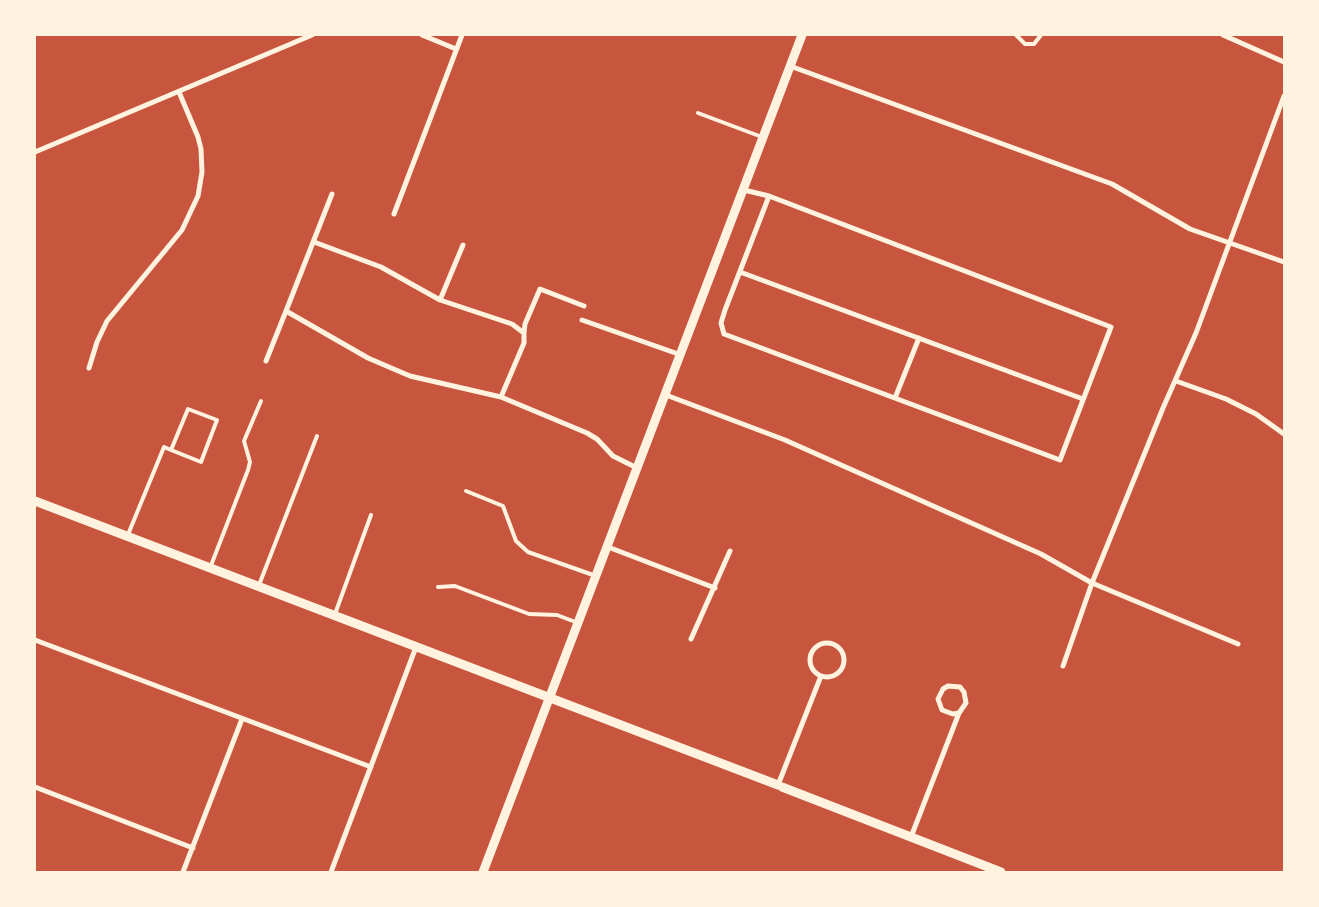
<!DOCTYPE html>
<html>
<head>
<meta charset="utf-8">
<style>
	body { margin:0 }
	#map { position:relative; width:1319px; height:907px; overflow:hidden; background:#c8553d; font-family:"Fira Sans",sans-serif }
	canvas { display:block }
	.frame { position:absolute; inset:0; border:36px solid #fff3e0; pointer-events:none }
</style>
</head>
<body>
<div id="map">
<canvas width="1319" height="907"></canvas>
<div class="frame"></div>
</div>
<script>
const ctx = document.querySelector('canvas').getContext('2d');
ctx.lineJoin = 'round';
const poly = rows => new Path2D(rows.map(r => 'M' + r).join(''));
function trace(path, color, width, dash) { ctx.strokeStyle = color; ctx.lineWidth = width; ctx.lineCap = dash ? 'butt' : 'round'; ctx.setLineDash(dash || []); ctx.stroke(path); }
const service = poly([
	[1016,35,1025,44,1034,44,1041,35],
	[698,113,762,137],
	[466,491,503,506,516,541,528,552,596,576],
	[127,537,164,447,171,450,201,462,217,420,188,409,171,450],
	[210,568,248,470,250,462,244,441,261,401],
	[259,585,317,436],
	[438,587,455,586,529,614,557,615,578,623],
	[335,614,371,515]
]);
const minor = poly([
	[422,35,456,49],
	[1223,35,1284,62],
	[790,66,1112,184,1190,229,1284,262],
	[35,152,312,35],
	[744,190,769,196,1111,327,1060,460,724,334,721,323,725,310,769,196],
	[332,194,286,311,368,358,410,376,501,397,587,433,597,439,613,456,637,468],
	[394,214,462,35],
	[314,242,381,267,440,300,463,245],
	[740,272,1083,399],
	[440,300,512,324,524,333,524,343,501,397],
	[582,320,681,355],
	[524,333,525,324,540,289,584,306],
	[266,361,286,311],
	[89,368,97,342,107,321,182,230,198,196,202,172,201,149,198,137,179,92],
	[1176,381,1226,399,1256,414,1284,434],
	[666,395,785,440,1041,554,1092,583,1238,644],
	[895,398,919,338],
	[608,547,715,588],
	[691,639,730,551],
	[35,640,371,767],
	'810 660a17 17 0 1 1 34 0a17 17 0 1 1-34 0Z',
	[1063,666,1092,583,1163,408,1196,333,1284,96],
	[780,786,778,785,821,676],
	[35,787,193,848],
	[911,837,959,713,966,703,964,692,960,687,948,686,943,689,938,699,942,710,953,714,959,713],
	[183,872,242,719],
	[331,872,416,647]
]);
const tertiary = poly([
	[35,501,778,785],
	[782,787,1001,872],
	[483,872,802,35]
]);
trace(service, '#fff3e0', 4);
trace(minor, '#fff3e0', 5);
trace(tertiary, '#fff3e0', 9);
</script>
</body>
</html>
